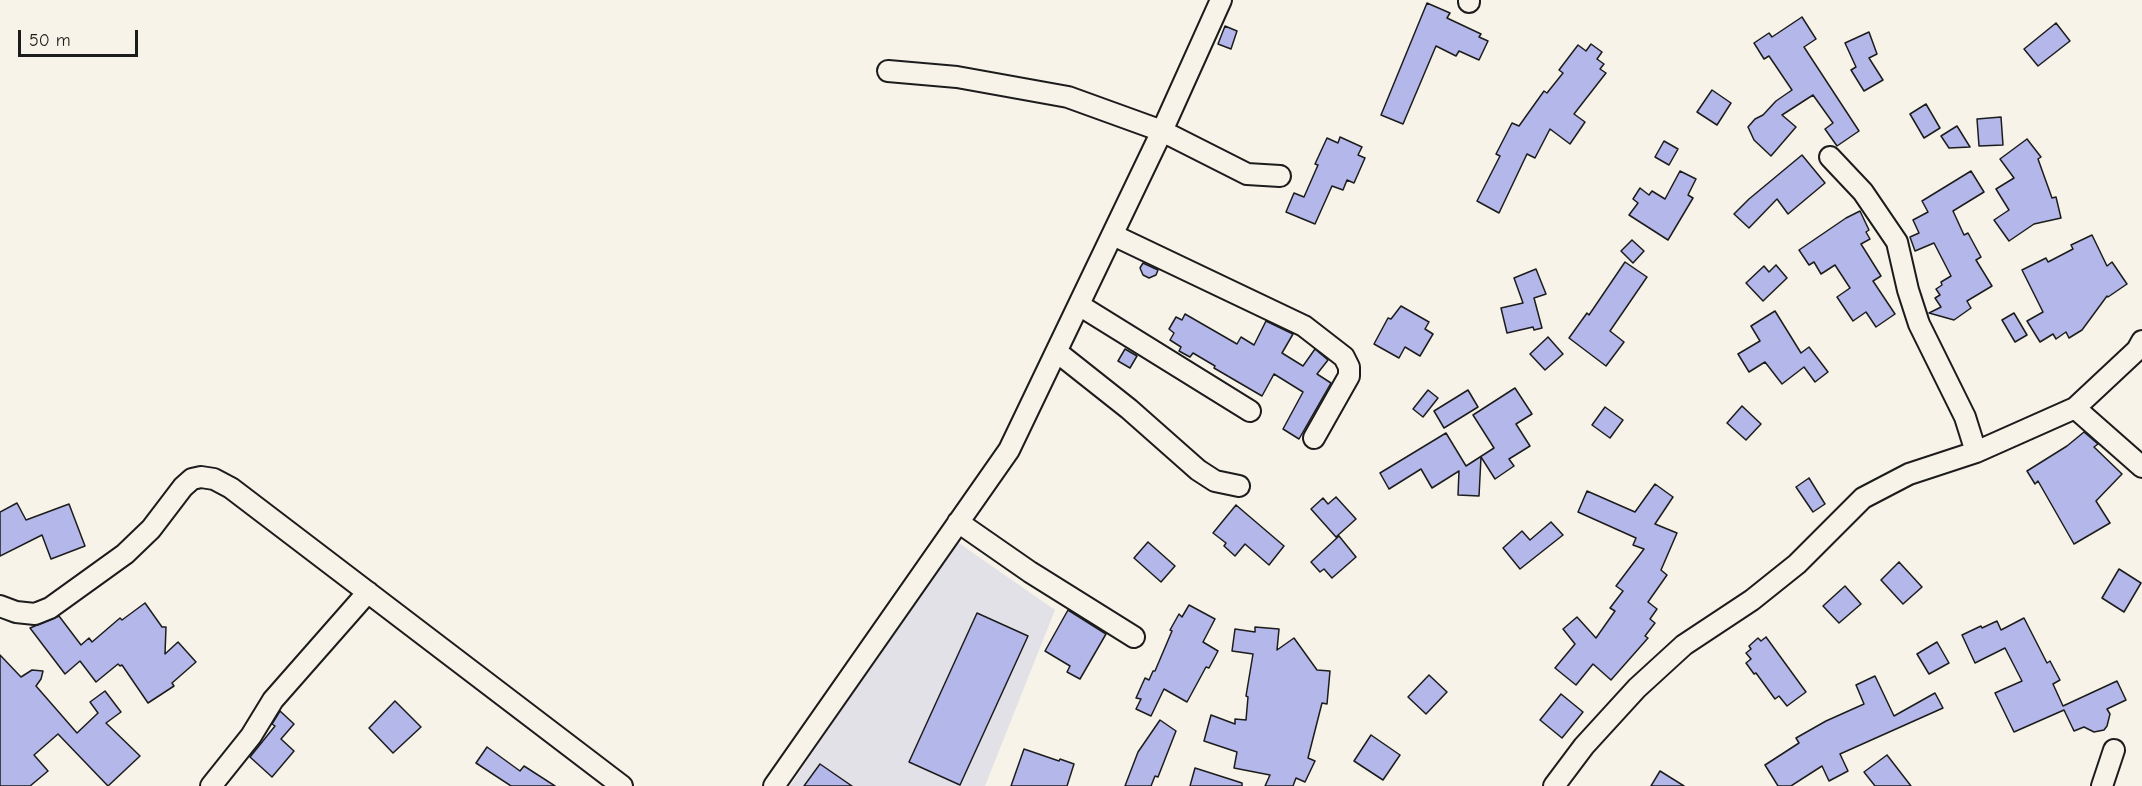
<!DOCTYPE html>
<html>
<head>
<meta charset="utf-8">
<style>
	body { margin:0 }
	#map { position:relative; width:2142px; height:786px; overflow:hidden; background:#f7f3e8; font-family:"Comic Neue",sans-serif }
	canvas { display:block }
	.scale { position:absolute; left:18px; top:30px; width:120px; height:27px; box-sizing:border-box; border:3px solid #1c1c1c; border-top:0; padding-left:8px; font-size:18px; line-height:21px; white-space:nowrap; color:#1c1c1c; -webkit-text-stroke:4px #f7f3e8; paint-order:stroke }
</style>
</head>
<body>
<div id="map">
<canvas width="2142" height="786"></canvas>
<div class="scale">50 m</div>
</div>
<script>
const ctx = document.querySelector('canvas').getContext('2d');
ctx.lineJoin = 'round';
function paint(path, color) { ctx.fillStyle = color; ctx.fill(path, 'evenodd'); }
const poly = rows => new Path2D(rows.map(r => 'M' + r).join(''));
function trace(path, color, width, dash) { ctx.strokeStyle = color; ctx.lineWidth = width; ctx.lineCap = dash ? 'butt' : 'round'; ctx.setLineDash(dash || []); ctx.stroke(path); }
const built = poly([
	[956,541,1055,610,985,786,790,786]
]);
const building = poly([
	[1427,3,1450,13,1447,18,1481,34,1479,37,1488,41,1479,60,1459,51,1456,56,1436,46,1403,124,1381,115,1427,3],
	[1802,17,1816,39,1804,47,1859,131,1837,146,1825,129,1833,123,1813,95,1782,115,1796,127,1771,156,1754,140,1748,127,1755,119,1763,115,1776,101,1792,90,1769,56,1764,59,1754,43,1769,33,1772,37,1802,17],
	[2056,23,2070,41,2038,66,2024,49,2056,23],
	[1225,26,1237,31,1231,49,1218,44,1225,26],
	[1869,32,1877,54,1869,58,1883,80,1864,91,1851,70,1856,67,1845,43,1869,32],
	[1591,44,1602,52,1597,59,1604,64,1600,69,1606,73,1574,114,1585,122,1570,144,1550,129,1535,158,1527,154,1499,213,1477,201,1500,156,1496,154,1512,123,1519,126,1544,91,1547,93,1563,73,1559,70,1578,45,1586,51,1591,44],
	[1712,90,1731,103,1717,125,1697,112,1712,90],
	[1926,104,1940,128,1924,138,1910,114,1926,104],
	[2001,117,2003,145,1979,146,1977,119,2001,117],
	[1957,126,1970,147,1949,148,1941,136,1957,126],
	[1340,137,1362,147,1358,155,1365,158,1354,183,1347,180,1343,190,1332,186,1315,224,1286,212,1294,193,1304,197,1318,165,1315,164,1327,138,1338,143,1340,137],
	[2027,139,2041,157,2038,159,2052,198,2056,197,2061,218,2034,224,2009,241,1994,220,2009,210,1996,189,2014,178,2000,159,2027,139],
	[1664,141,1678,149,1669,165,1655,157,1664,141],
	[1802,155,1825,183,1788,214,1777,199,1749,228,1734,214,1749,199,1802,155],
	[1680,171,1696,179,1688,195,1693,198,1668,240,1629,215,1638,203,1633,199,1640,188,1649,195,1652,191,1665,199,1680,171],
	[1971,171,1984,192,1953,211,1964,235,1968,233,1981,257,1976,260,1992,286,1967,301,1971,308,1954,320,1929,313,1941,307,1935,298,1940,295,1936,289,1942,285,1941,282,1951,276,1934,243,1915,251,1910,237,1919,233,1913,220,1928,212,1922,201,1971,171],
	[1860,211,1869,230,1866,232,1870,239,1861,244,1881,276,1873,281,1895,314,1876,327,1866,312,1853,321,1837,297,1850,288,1835,265,1821,274,1814,262,1809,265,1799,250,1846,218,1860,211],
	[2092,235,2107,266,2112,262,2127,284,2108,297,2107,296,2082,330,2069,338,2066,332,2056,339,2053,334,2040,342,2027,321,2043,312,2022,270,2046,258,2048,262,2073,249,2071,245,2092,235],
	[1632,240,1644,251,1633,263,1621,251,1632,240],
	[1625,262,1647,277,1610,331,1624,342,1606,366,1569,338,1587,313,1589,315,1625,262],
	[1143,263,1158,270,1156,275,1149,278,1143,275,1140,268,1143,263],
	[1776,265,1787,278,1763,301,1746,283,1764,266,1769,272,1776,265],
	[1536,269,1546,294,1534,298,1542,328,1534,330,1533,327,1507,333,1501,308,1523,303,1514,278,1536,269],
	[1401,306,1429,322,1425,329,1433,334,1420,356,1405,347,1399,358,1374,344,1388,318,1391,319,1401,306],
	[1775,311,1801,353,1809,347,1828,372,1815,382,1804,367,1782,384,1765,362,1749,372,1738,354,1760,341,1751,326,1775,311],
	[2014,313,2027,335,2015,342,2002,320,2014,313],
	[1185,314,1237,344,1241,337,1254,345,1266,321,1293,334,1282,353,1303,366,1315,349,1328,360,1317,374,1331,383,1299,439,1283,429,1303,392,1274,374,1262,396,1214,368,1215,366,1193,353,1190,357,1179,351,1181,347,1170,340,1174,333,1169,329,1176,317,1182,320,1185,314],
	[1548,337,1563,354,1545,370,1530,354,1548,337],
	[1125,349,1137,356,1130,368,1118,361,1125,349],
	[1515,388,1532,414,1516,424,1530,446,1509,459,1514,466,1495,479,1481,457,1479,496,1458,495,1459,471,1432,488,1421,469,1389,489,1380,473,1446,433,1466,466,1494,448,1473,415,1515,388],
	[1428,390,1438,398,1423,417,1413,409,1428,390],
	[1468,390,1478,407,1444,428,1434,411,1468,390],
	[1742,406,1761,424,1746,440,1727,423,1742,406],
	[1605,407,1623,420,1610,438,1592,425,1605,407],
	[2084,432,2098,444,2094,447,2122,474,2096,501,2110,523,2074,544,2038,481,2035,484,2027,471,2067,446,2084,432],
	[1809,478,1825,504,1813,512,1796,487,1809,478],
	[1655,484,1673,497,1655,524,1677,533,1661,570,1667,575,1648,602,1657,609,1650,619,1655,623,1645,636,1648,638,1611,680,1593,664,1576,685,1555,668,1575,644,1563,629,1577,617,1596,638,1615,611,1610,608,1623,591,1616,586,1644,549,1633,545,1636,538,1578,512,1587,491,1635,512,1655,484],
	[1336,497,1356,519,1336,537,1311,509,1323,498,1328,504,1336,497],
	[17,503,26,520,69,504,85,546,51,559,42,535,0,556,0,512,17,503],
	[1236,505,1284,546,1269,565,1245,544,1235,556,1224,546,1226,543,1213,533,1236,505],
	[1551,522,1563,535,1520,569,1503,548,1522,531,1530,540,1551,522],
	[1339,536,1356,557,1332,578,1324,569,1320,572,1311,562,1339,536],
	[1148,542,1175,566,1161,582,1134,558,1148,542],
	[1899,562,1922,587,1903,604,1881,580,1899,562],
	[2119,569,2141,583,2124,612,2102,598,2119,569],
	[1845,586,1861,604,1839,623,1823,606,1845,586],
	[145,603,162,627,166,627,165,654,178,642,196,662,172,683,174,686,148,703,122,665,120,666,118,664,96,682,80,661,65,674,30,628,59,616,81,645,89,638,92,642,120,618,122,620,145,603],
	[1189,605,1215,619,1203,642,1218,651,1209,668,1206,667,1187,702,1164,689,1151,716,1136,709,1141,699,1136,698,1145,678,1149,680,1153,671,1155,671,1172,631,1170,630,1179,614,1182,617,1189,605],
	[1068,610,1106,634,1080,679,1067,672,1070,666,1045,651,1068,610],
	[977,613,1028,636,960,785,909,762,977,613],
	[2024,618,2047,663,2050,661,2060,680,2053,684,2063,706,2117,681,2126,700,2107,709,2110,714,2107,726,2104,730,2094,732,2084,727,2074,731,2064,710,2014,732,1995,693,2022,681,2005,648,1975,663,1962,635,1981,626,1982,628,1997,621,2001,630,2024,618],
	[1255,627,1279,629,1277,650,1294,638,1317,670,1330,671,1327,704,1322,703,1308,758,1315,761,1305,782,1296,778,1293,786,1265,786,1270,775,1234,768,1237,752,1204,741,1211,715,1235,724,1235,719,1246,720,1248,697,1246,696,1253,654,1232,651,1235,629,1255,632,1255,627],
	[1766,637,1806,692,1787,706,1779,696,1775,699,1756,673,1754,674,1746,663,1751,659,1746,653,1751,649,1749,646,1758,638,1761,641,1766,637],
	[1937,642,1949,663,1929,674,1917,654,1937,642],
	[0,655,21,677,32,670,43,671,41,679,36,686,77,733,98,713,90,702,105,691,121,712,106,723,140,756,108,786,58,734,34,755,48,771,30,786,0,786,0,655],
	[1429,675,1447,692,1426,714,1408,697,1429,675],
	[1875,676,1894,716,1935,693,1943,708,1840,754,1848,771,1829,781,1822,766,1791,786,1778,786,1765,765,1799,743,1796,738,1826,721,1864,704,1856,685,1875,676],
	[1561,694,1583,712,1562,738,1540,720,1561,694],
	[395,701,421,727,393,753,369,728,395,701],
	[280,711,294,724,281,739,294,751,272,777,250,757,275,726,272,724,280,711],
	[1160,720,1176,731,1158,777,1155,776,1151,786,1125,786,1138,752,1160,720],
	[1371,735,1400,755,1383,780,1354,761,1371,735],
	[487,747,520,771,524,766,555,786,511,786,476,763,487,747],
	[1024,749,1059,761,1060,759,1074,764,1067,786,1011,786,1024,749],
	[1887,755,1911,786,1875,786,1864,772,1887,755],
	[820,764,852,786,804,786,820,764],
	[1195,768,1242,783,1242,786,1190,786,1195,768],
	[1660,771,1684,786,1651,786,1660,771]
]);
const minor = poly([
	[1469,2,1469,0],
	[888,71,957,77,1068,97,1162,131,1247,174,1280,176],
	[1830,157,1863,192,1897,242,1908,290,1919,324,1965,417,1976,452],
	[1113,235,1304,326,1344,357,1349,367,1349,376,1314,438],
	[1079,305,1250,411],
	[1057,352,1129,409,1198,470,1215,481,1239,486],
	[2075,408,2142,467],
	[958,522,1030,572,1134,637],
	[0,606,16,612,35,614,50,608,125,554,151,529,183,487,192,479,201,477,214,479,231,488,622,786],
	[211,786,251,736,273,700,368,592],
	[774,786,1009,450,1162,131,1221,0],
	[1554,786,1584,746,1637,688,1684,645,1752,600,1797,564,1863,498,1909,474,1976,452,2075,408,2137,350,2142,341],
	[2102,786,2114,750]
]);
paint(built, '#e3e1e8');
paint(building, '#b4b7e9');
trace(building, '#1c1c1c', 1.5);
trace(minor, '#1c1c1c', 24);
trace(minor, '#f7f3e8', 20);
</script>
</body>
</html>
